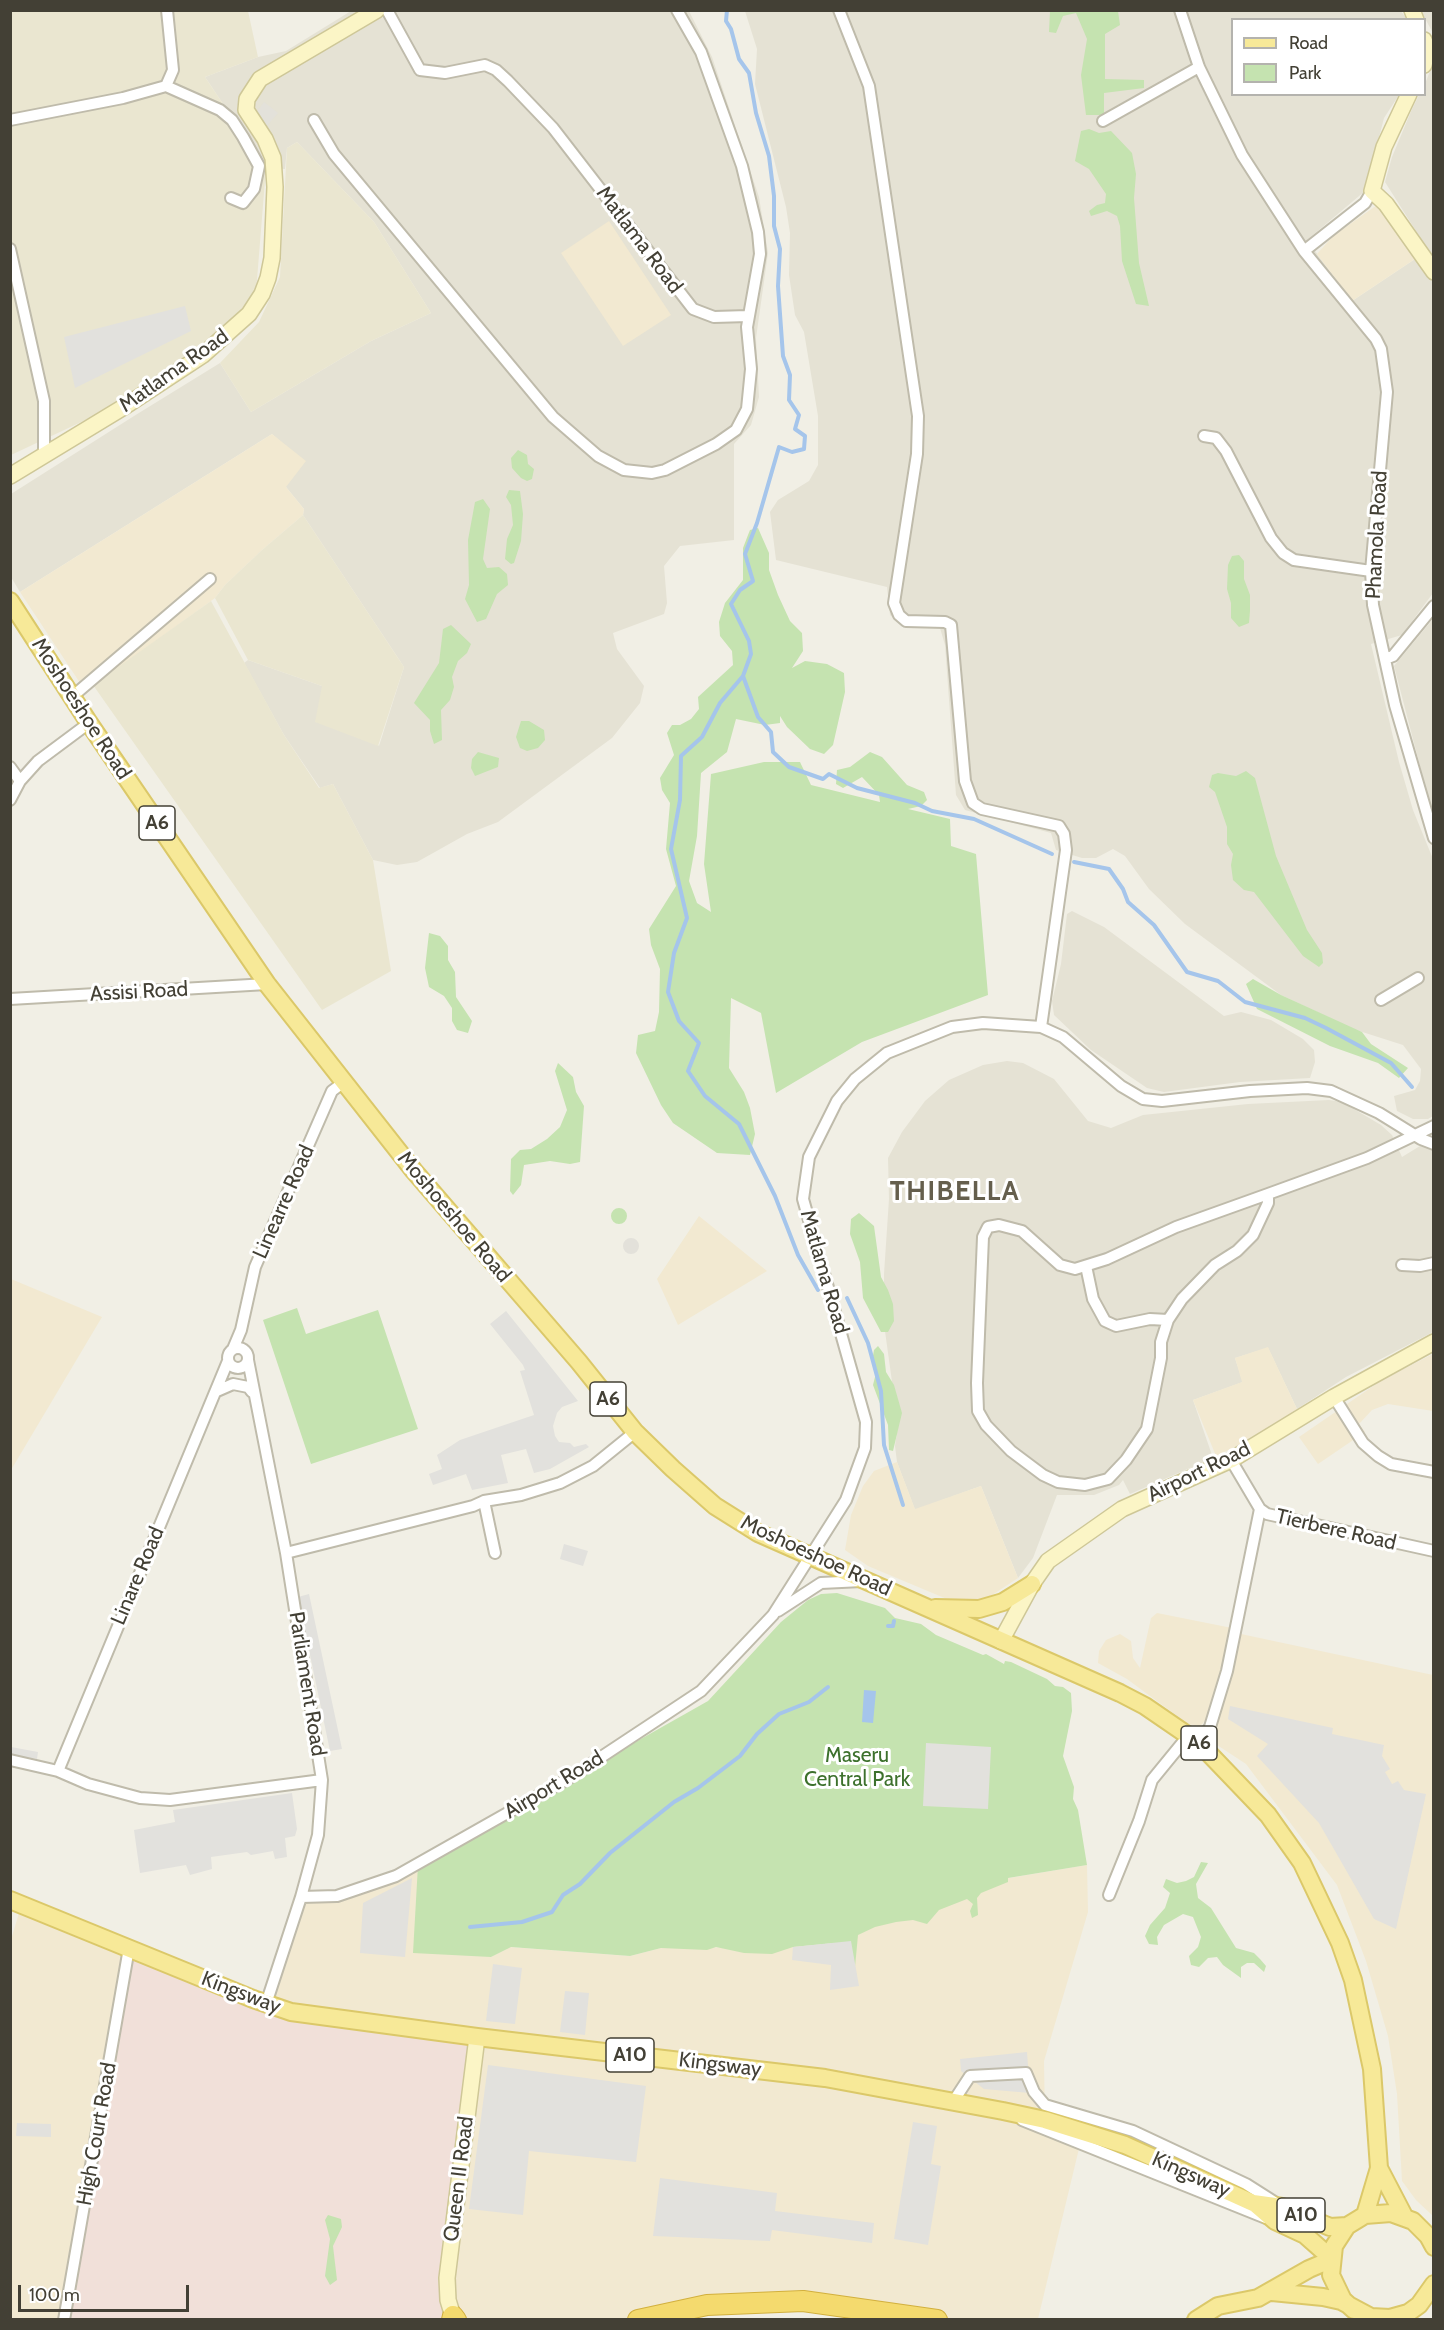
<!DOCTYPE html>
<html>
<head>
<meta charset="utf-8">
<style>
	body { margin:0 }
	#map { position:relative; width:1444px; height:2330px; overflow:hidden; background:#f1efe5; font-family:Cabin,sans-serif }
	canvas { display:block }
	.frame { position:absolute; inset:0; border:12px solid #434035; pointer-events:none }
	.legend { position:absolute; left:1231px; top:18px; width:195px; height:78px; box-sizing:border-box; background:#fff; border:2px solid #b4b3ae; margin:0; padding:8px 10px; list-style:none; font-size:18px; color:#434035 }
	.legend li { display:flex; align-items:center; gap:12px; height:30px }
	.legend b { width:30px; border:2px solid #b4b3ae }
	.scale { position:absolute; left:18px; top:2285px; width:171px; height:27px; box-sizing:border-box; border:3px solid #434035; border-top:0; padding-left:8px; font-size:18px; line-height:21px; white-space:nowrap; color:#434035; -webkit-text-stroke:4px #fff; paint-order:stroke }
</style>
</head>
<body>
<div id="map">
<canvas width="1444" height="2330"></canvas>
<div class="frame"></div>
<ul class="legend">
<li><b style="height:8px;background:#f7e998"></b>Road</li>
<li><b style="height:16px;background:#c5e3b0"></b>Park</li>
</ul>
<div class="scale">100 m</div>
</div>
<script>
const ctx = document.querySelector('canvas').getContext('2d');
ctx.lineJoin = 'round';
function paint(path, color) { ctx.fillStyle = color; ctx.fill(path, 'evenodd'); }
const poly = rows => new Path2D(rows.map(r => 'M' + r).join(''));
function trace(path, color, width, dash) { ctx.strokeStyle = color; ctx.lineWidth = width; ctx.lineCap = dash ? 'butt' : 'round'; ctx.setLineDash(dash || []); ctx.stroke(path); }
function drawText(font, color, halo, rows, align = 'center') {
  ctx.font = font + ' Cabin,sans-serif'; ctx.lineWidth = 6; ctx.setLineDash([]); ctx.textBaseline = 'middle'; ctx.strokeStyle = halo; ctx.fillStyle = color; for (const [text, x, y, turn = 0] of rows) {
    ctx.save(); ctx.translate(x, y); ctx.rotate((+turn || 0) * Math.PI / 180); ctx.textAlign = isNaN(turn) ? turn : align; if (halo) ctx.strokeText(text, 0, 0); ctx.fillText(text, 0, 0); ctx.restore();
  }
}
const residential = poly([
	[1400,10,1407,19,1232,20,1232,94,1399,95,1384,118,1365,191,1307,240,1352,301,1418,257,1433,280,1433,593,1402,635,1371,644,1399,762,1413,810,1433,859,1433,1116,1428,1119,1413,1119,1397,1111,1394,1096,1415,1090,1420,1081,1421,1069,1403,1045,1353,1029,1281,995,1185,924,1149,889,1125,856,1113,849,1096,858,1082,858,1056,850,1051,833,965,810,956,795,945,645,940,628,901,625,890,615,887,587,776,560,770,512,778,500,809,481,818,465,818,416,804,332,795,315,789,275,790,233,786,207,755,84,757,49,745,11],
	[351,11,689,11,712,57,759,197,768,253,756,338,759,397,751,425,734,444,734,540,680,546,664,566,667,603,664,614,613,633,617,649,644,686,640,703,612,738,498,822,467,834,417,862,397,865,373,860,333,784,320,788,284,735,244,663,248,660,322,686,379,746,404,667,303,515,304,509,286,487,284,445,272,434,20,592,11,577,11,494,134,416,220,363,251,412,371,341,431,313,374,222,297,142,287,148,285,169,266,168,205,77,258,57,286,51],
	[1421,11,1433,11,1433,33],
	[1433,63,1434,258,1433,258,1385,182,1392,157,1412,109,1419,95,1424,94,1425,84],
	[1433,619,1433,816,1394,666],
	[1072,911,1104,927,1224,1016,1241,1012,1271,1020,1303,1039,1314,1050,1315,1062,1310,1078,1240,1082,1164,1092,1147,1088,1091,1050,1054,1015,1052,1001,1061,964,1067,914],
	[1007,1061,1023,1063,1054,1079,1088,1121,1111,1128,1143,1115,1248,1104,1329,1100,1342,1102,1381,1125,1392,1135,1402,1157,1433,1138,1433,1332,1346,1377,1297,1409,1268,1348,1235,1358,1243,1382,1193,1400,1213,1458,1130,1494,1123,1480,1119,1485,1094,1495,1057,1495,1033,1558,1018,1578,981,1486,915,1510,897,1462,895,1446,898,1425,884,1324,884,1274,889,1199,888,1158,902,1132,925,1101,949,1080,983,1065]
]);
const commercial = poly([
	[1380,203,1418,257,1352,301,1317,254,1333,236],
	[609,221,671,315,623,346,561,253],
	[272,434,306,461,286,487,304,509,303,515,262,550,225,585,215,598,86,692,20,592],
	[699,1216,767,1271,678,1325,657,1279],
	[11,1279,102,1317,11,1470],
	[1268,1347,1297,1409,1262,1434,1216,1456,1193,1400,1242,1382,1235,1358],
	[1433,1354,1433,1411,1388,1404,1372,1410,1359,1424,1365,1432,1318,1464,1299,1437,1382,1380],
	[897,1462,915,1509,981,1486,1018,1578,986,1599,954,1602,868,1566,845,1550,851,1515,863,1486,874,1471],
	[1157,1613,1232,1628,1207,1719,1200,1726,1188,1724,1127,1679,1098,1663,1099,1651,1106,1640,1120,1634,1131,1641,1133,1658,1140,1668,1151,1618],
	[1241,1634,1433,1675,1433,2216,1416,2200,1402,2181,1397,2094,1388,2036,1366,1961,1337,1885,1246,1764,1211,1741],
	[418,1865,491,1957,510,1947,630,1956,661,1948,805,1946,850,1941,874,1921,991,1881,1087,1865,1088,1912,1044,2061,1045,2120,1083,2132,1038,2319,937,2319,842,2305,638,2319,454,2319,266,2004,301,1897,337,1896],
	[22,1903,129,1948,64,2319,11,2320,10,1943]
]);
const industrial = poly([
	[264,102,278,113,264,129,253,117],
	'623 1246a8 8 0 1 1 16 0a8 8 0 1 1-16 0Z'
]);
const education = poly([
	[10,11,248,11,258,57,205,77,266,168,256,292,230,322,191,353,96,415,11,455],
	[297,142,374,222,431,313,371,341,251,412,220,363,259,322,280,277,287,148],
	[303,515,404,667,378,746,315,722,322,686,248,660,215,598,225,585,262,550],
	[211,601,284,735,319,788,333,784,373,860,391,971,322,1010,93,685]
]);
const medical = poly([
	[129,1948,253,1999,477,2037,455,2212,454,2319,67,2320]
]);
const green = poly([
	[1050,11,1118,11,1120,25,1105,34,1105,79,1144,80,1144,88,1104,93,1104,115,1086,115,1081,75,1087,39,1076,13,1063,16,1056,33,1049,32],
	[1089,129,1099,133,1111,131,1132,153,1136,174,1134,198,1139,263,1149,306,1136,304,1122,261,1120,226,1117,216,1107,211,1091,216,1089,211,1097,205,1105,203,1106,194,1089,169,1075,161,1081,131],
	[518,450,527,455,528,464,534,469,532,479,527,481,521,478,512,468,511,458],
	[509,490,520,491,523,514,521,541,514,563,511,564,505,559,507,539,513,525,511,505,506,497],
	[483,499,490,509,483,559,487,568,499,567,507,574,508,585,497,594,486,619,477,622,465,599,469,585,468,540,475,502],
	[758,528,769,553,769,570,778,595,790,621,802,633,803,651,792,668,805,661,827,664,844,673,845,692,833,745,824,754,810,749,787,727,780,716,780,723,765,725,736,719,727,752,701,773,697,836,689,881,697,903,711,912,704,864,711,774,764,762,800,762,811,785,880,802,879,795,862,777,843,788,836,784,837,770,850,767,870,752,882,757,907,785,924,792,927,800,921,806,908,809,950,819,951,846,976,854,988,995,862,1042,776,1093,761,1013,731,998,729,1068,744,1092,750,1108,755,1134,750,1155,717,1153,673,1123,661,1105,636,1053,638,1035,655,1031,659,1012,660,969,651,945,649,929,676,886,666,849,670,803,662,790,660,778,674,755,667,733,672,725,680,725,691,719,699,709,698,697,733,665,732,651,720,636,719,622,725,603,743,580,743,548,748,535,750,530],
	[1239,555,1244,561,1244,579,1250,595,1250,611,1249,623,1239,627,1231,618,1231,603,1227,589,1228,565,1232,556],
	[451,625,471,644,467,653,458,661,452,677,454,687,450,700,441,710,442,740,434,744,430,731,430,720,414,703,439,663,443,629],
	[521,721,529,721,544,730,545,740,538,748,527,751,520,748,516,737],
	[478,752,499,758,498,767,475,776,471,768,472,759],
	[1246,771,1255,778,1276,856,1307,930,1322,953,1323,963,1319,967,1303,956,1254,892,1244,890,1233,880,1231,865,1233,854,1227,844,1227,827,1215,792,1209,787,1212,775,1218,773,1236,776],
	[429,933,440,936,448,946,448,960,455,972,456,997,472,1021,468,1033,457,1030,452,1021,452,1008,444,996,429,987,425,968],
	[1253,979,1281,995,1362,1032,1371,1044,1408,1068,1399,1078,1378,1063,1330,1046,1257,1009,1246,984],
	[558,1063,573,1077,576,1092,584,1106,580,1162,570,1164,550,1161,524,1165,521,1185,513,1195,510,1191,511,1159,520,1150,531,1149,547,1139,560,1127,567,1110,555,1071],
	'611 1216a8 8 0 1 1 16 0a8 8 0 1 1-16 0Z',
	[859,1213,874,1226,881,1277,888,1290,893,1304,894,1321,888,1332,881,1332,863,1298,860,1262,850,1234,851,1219],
	[297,1308,306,1334,378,1310,418,1429,311,1464,263,1320],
	[878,1346,884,1354,886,1372,894,1385,902,1413,893,1451,889,1450,888,1425,873,1385,877,1369,872,1361,874,1350],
	[837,1593,885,1608,895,1618,921,1624,936,1635,983,1655,986,1654,1004,1664,1005,1661,1011,1662,1047,1679,1055,1686,1063,1687,1071,1693,1072,1711,1063,1756,1074,1787,1073,1799,1078,1810,1087,1865,1008,1878,1008,1882,981,1893,977,1898,978,1915,972,1918,970,1911,973,1904,967,1899,939,1910,927,1924,913,1920,896,1922,875,1927,858,1935,855,1967,857,1979,835,1943,793,1947,772,1954,744,1953,716,1947,707,1950,661,1948,630,1956,511,1947,491,1957,413,1953,418,1865,708,1701,781,1622,808,1600,821,1594],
	[1201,1862,1208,1863,1196,1884,1198,1898,1211,1908,1236,1948,1254,1953,1260,1959,1266,1966,1264,1972,1254,1963,1247,1963,1241,1967,1241,1978,1223,1965,1217,1957,1208,1958,1199,1967,1191,1965,1189,1956,1198,1947,1201,1937,1193,1917,1183,1914,1164,1925,1157,1937,1158,1945,1149,1944,1145,1936,1150,1925,1165,1908,1170,1893,1163,1887,1166,1879,1177,1883,1186,1881,1194,1877],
	[328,2215,341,2219,342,2227,333,2246,337,2280,330,2285,325,2276,330,2239,325,2220]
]);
const parking = poly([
	[185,306,191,331,75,388,64,337],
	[506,1311,578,1401,562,1407,557,1413,553,1426,555,1436,559,1442,570,1443,574,1447,586,1444,589,1447,550,1469,534,1473,526,1449,501,1455,508,1483,472,1490,466,1474,433,1485,429,1474,442,1469,437,1455,460,1440,534,1415,520,1371,525,1370,523,1365,490,1324],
	[564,1544,588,1551,583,1566,560,1559],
	[309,1594,342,1749,330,1751,298,1597],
	[1230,1706,1333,1728,1332,1734,1384,1745,1382,1756,1390,1769,1385,1772,1392,1784,1398,1781,1404,1790,1426,1794,1396,1929,1374,1919,1319,1823,1257,1756,1268,1744,1228,1719],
	[926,1743,991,1747,988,1809,923,1806],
	[11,1747,38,1752,37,1759,11,1755],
	[292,1793,297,1829,295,1836,285,1838,287,1857,275,1859,273,1851,251,1855,247,1852,211,1857,212,1869,190,1875,186,1865,140,1873,134,1830,175,1822,173,1810],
	[412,1878,405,1957,360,1953,363,1903],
	[851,1941,859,1986,830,1990,831,1965,792,1960,793,1947],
	[493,1964,522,1968,515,2024,486,2021],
	[565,1991,589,1993,585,2035,560,2032],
	[1027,2052,1030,2093,984,2089,961,2071,960,2059],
	[488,2065,646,2086,636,2162,529,2151,523,2215,469,2209],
	[913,2122,937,2126,931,2164,941,2166,928,2245,894,2239],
	[17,2123,51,2124,51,2137,16,2136],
	[660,2178,777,2193,775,2211,874,2223,872,2243,772,2230,770,2241,653,2236]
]);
const water = poly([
	[864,1690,876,1691,873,1723,862,1722]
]);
const stream = poly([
	[727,10,726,21,731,29,739,59,749,73,756,113,769,156,774,196,774,226,780,249,778,286,783,356,790,375,789,400,799,415,795,429,805,436,804,449,792,452,779,447,757,523,745,554,753,581,740,590,731,604,749,641,751,654,743,676,720,703,702,737,681,756,680,800,671,849,687,918,674,953,668,992,679,1021,699,1043,688,1071,705,1096,739,1124,775,1196,798,1255,818,1290],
	[743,676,758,717,771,732,773,752,789,767,823,779,829,774,857,788,915,803,932,811,974,819,1052,854],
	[1074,862,1109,869,1123,889,1128,902,1154,925,1187,972,1218,981,1245,1002,1305,1018,1326,1028,1391,1063,1412,1087],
	[847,1298,868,1343,881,1391,884,1445,903,1505],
	[888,1626,893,1626,894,1621],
	[470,1927,522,1922,552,1912,563,1895,580,1884,610,1853,674,1802,698,1788,740,1756,757,1734,779,1714,809,1702,828,1687]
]);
const street = poly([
	[387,10,420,70,445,73,485,65,496,70,508,81,553,128,693,309,714,317,748,316],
	[839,10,869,86,918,416,917,454,894,603,899,615,906,621,945,622,951,625,965,781,973,803,982,809,1059,826,1064,834,1066,850,1041,1027],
	[1180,10,1199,67,1242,155,1304,251,1376,339,1381,349,1387,392,1371,571,1373,605,1395,705,1434,838],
	[166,86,173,70,167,10],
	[10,120,123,98,166,86,220,110,232,120,243,137,259,166,254,189,243,203,231,198],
	[314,120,334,154,553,417,598,456,624,470,652,473,665,470,716,444,736,430,747,409,751,369,747,327,760,254,758,232,742,166,701,52,677,10],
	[1103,121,1199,67],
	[10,249,44,401,44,457],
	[1304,251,1365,203,1372,191],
	[1204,436,1216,438,1226,451,1271,538,1283,553,1294,560,1371,571],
	[1385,659,1393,656,1434,606],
	[73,696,210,579],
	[10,767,20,781],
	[10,800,20,781,38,761,89,723],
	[10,999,267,984],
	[1381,1000,1418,978],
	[1268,1194,1176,1227,1107,1259,1075,1269,1060,1265,1022,1231,999,1225,988,1227,983,1237,977,1383,978,1411,986,1425,1011,1451,1043,1475,1058,1482,1085,1485,1108,1479,1126,1460,1147,1429,1161,1358,1161,1342,1168,1320,1182,1299,1215,1265,1237,1251,1253,1235,1268,1203,1268,1194,1367,1158,1434,1126],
	[1402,1265,1420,1266,1434,1263],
	[1086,1266,1093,1299,1105,1321,1116,1326,1150,1319,1168,1320],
	'228 1358a10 10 0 1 1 20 0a10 10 0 1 1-20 0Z',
	[233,1349,241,1330,255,1267,332,1091,344,1082],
	[248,1360,286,1553,322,1780,318,1835,301,1897,266,2004],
	[217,1391,233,1384,248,1387,252,1392],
	[1334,1397,1363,1443,1378,1456,1391,1464,1434,1472],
	[1231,1460,1260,1509,1267,1514,1434,1551],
	[484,1501,495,1553],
	[286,1553,473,1506,484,1501,521,1495,560,1483,593,1466,635,1432],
	[778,1611,821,1583,862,1581],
	[1199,1743,1210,1727,1227,1671,1260,1509],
	[10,1760,58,1771,88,1784,140,1798,170,1800,322,1780],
	[58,1771,228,1361],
	[1109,1895,1139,1821,1152,1780,1188,1736],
	[301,1897,337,1896,396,1876,571,1777,701,1691,773,1615,846,1500,865,1448,866,1422,803,1199,809,1157,837,1101,855,1079,887,1053,952,1027,983,1023,1041,1027,1063,1037,1121,1086,1143,1099,1162,1101,1250,1091,1307,1088,1331,1091,1379,1113,1421,1139,1434,1144],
	[953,2102,970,2076,1026,2073,1034,2092,1045,2105,1133,2131,1246,2184,1279,2205],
	[1022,2120,1266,2218],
	[64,2320,129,1948]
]);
const secondary = poly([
	[1412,10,1416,20],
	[1424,40,1428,49,1424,65],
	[1409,94,1384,147,1372,191,1386,204,1434,272],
	[10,476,127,405,203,355,249,314,262,294,268,278,272,258,275,187,273,158,265,139,246,110,247,99,260,79,377,10],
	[1001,1641,1032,1584,1048,1561,1122,1509,1231,1460,1334,1397,1434,1342],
	[454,2320,448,2300,447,2278,477,2037]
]);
const primary = poly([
	[10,601,89,723,267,984,414,1171,579,1362,635,1432,673,1469,715,1506,758,1533,1120,1693,1145,1706,1199,1743,1268,1815,1302,1863,1340,1943,1353,1980,1372,2069,1379,2168,1365,2215],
	[935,1608,979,1609,1003,1602,1032,1584],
	[10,1900,253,1999,291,2012,477,2037,825,2078,1003,2111,1045,2120,1125,2145,1253,2203,1282,2207,1330,2227,1347,2226],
	[1379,2168,1404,2216],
	[1254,2203,1275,2221,1305,2235,1331,2258],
	[1272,2292,1323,2297,1341,2301,1371,2317,1390,2318,1408,2313,1419,2305,1434,2284],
	[1354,2310,1343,2300,1331,2275,1334,2246,1347,2226,1365,2215,1391,2213,1413,2221,1428,2236,1434,2247],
	[1196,2320,1218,2306,1258,2298,1309,2269,1330,2260]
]);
const highway = poly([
	[452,2320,453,2316,456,2320],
	[638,2320,707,2305,803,2301,937,2320]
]);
const shields = [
	[157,823,36],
	[608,1399,36],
	[1199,1743,36],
	[630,2055,48],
	[1301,2215,48]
];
const shieldNames = [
	["A6",157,823],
	["A6",608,1399],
	["A6",1199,1743],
	["A10",630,2055],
	["A10",1301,2215]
];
const streetNames = [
	["Matlama Road",639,240,53],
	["Matlama Road",174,371,-35],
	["Phamola Road",1377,535,-87],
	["Moshoeshoe Road",81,709,57],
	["Assisi Road",139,992,-3],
	["Linearre Road",284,1202,-66],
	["Moshoeshoe Road",454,1217,50],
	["Matlama Road",824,1272,74],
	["Airport Road",1199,1472,-26],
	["Tierbere Road",1336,1530,13],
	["Moshoeshoe Road",816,1556,25],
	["Linare Road",138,1576,-67],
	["Parliament Road",307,1684,81],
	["Airport Road",554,1785,-31],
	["Kingsway",241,1993,21],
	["Kingsway",720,2065,7],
	["High Court Road",97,2134,-80],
	["Kingsway",1191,2175,24],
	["Queen II Road",459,2179,-83]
];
const parkNames = [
	["Maseru",857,1756],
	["Central Park",857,1780]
];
const districtNames = [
	["THIBELLA",955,1192]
];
paint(residential, '#e5e2d4');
paint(commercial, '#f2e9d1');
paint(industrial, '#e3e1da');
paint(education, '#eae6d0');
paint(medical, '#f1e0d9');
paint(green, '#c5e3b0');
paint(parking, '#e2e1dd');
paint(water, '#a5c5eb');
trace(stream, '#a5c5eb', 4);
trace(street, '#bfbbab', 14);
trace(secondary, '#cec797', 18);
trace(primary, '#dbc869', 20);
trace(highway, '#d2b03e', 22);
trace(street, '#fff', 10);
trace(secondary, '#fbf5c6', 15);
trace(primary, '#f7e998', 16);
trace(highway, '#f4da6e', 20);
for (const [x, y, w] of shields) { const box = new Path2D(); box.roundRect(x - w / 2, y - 17, w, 34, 4.5); ctx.fillStyle = '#fff'; ctx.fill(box); trace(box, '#434035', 1.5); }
drawText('bold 20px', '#434035', null, shieldNames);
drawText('21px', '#434035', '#fff', streetNames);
drawText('21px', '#3d712d', '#fff', parkNames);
ctx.letterSpacing = '1.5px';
drawText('bold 27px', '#655f4d', '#fff', districtNames);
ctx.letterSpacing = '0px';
</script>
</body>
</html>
